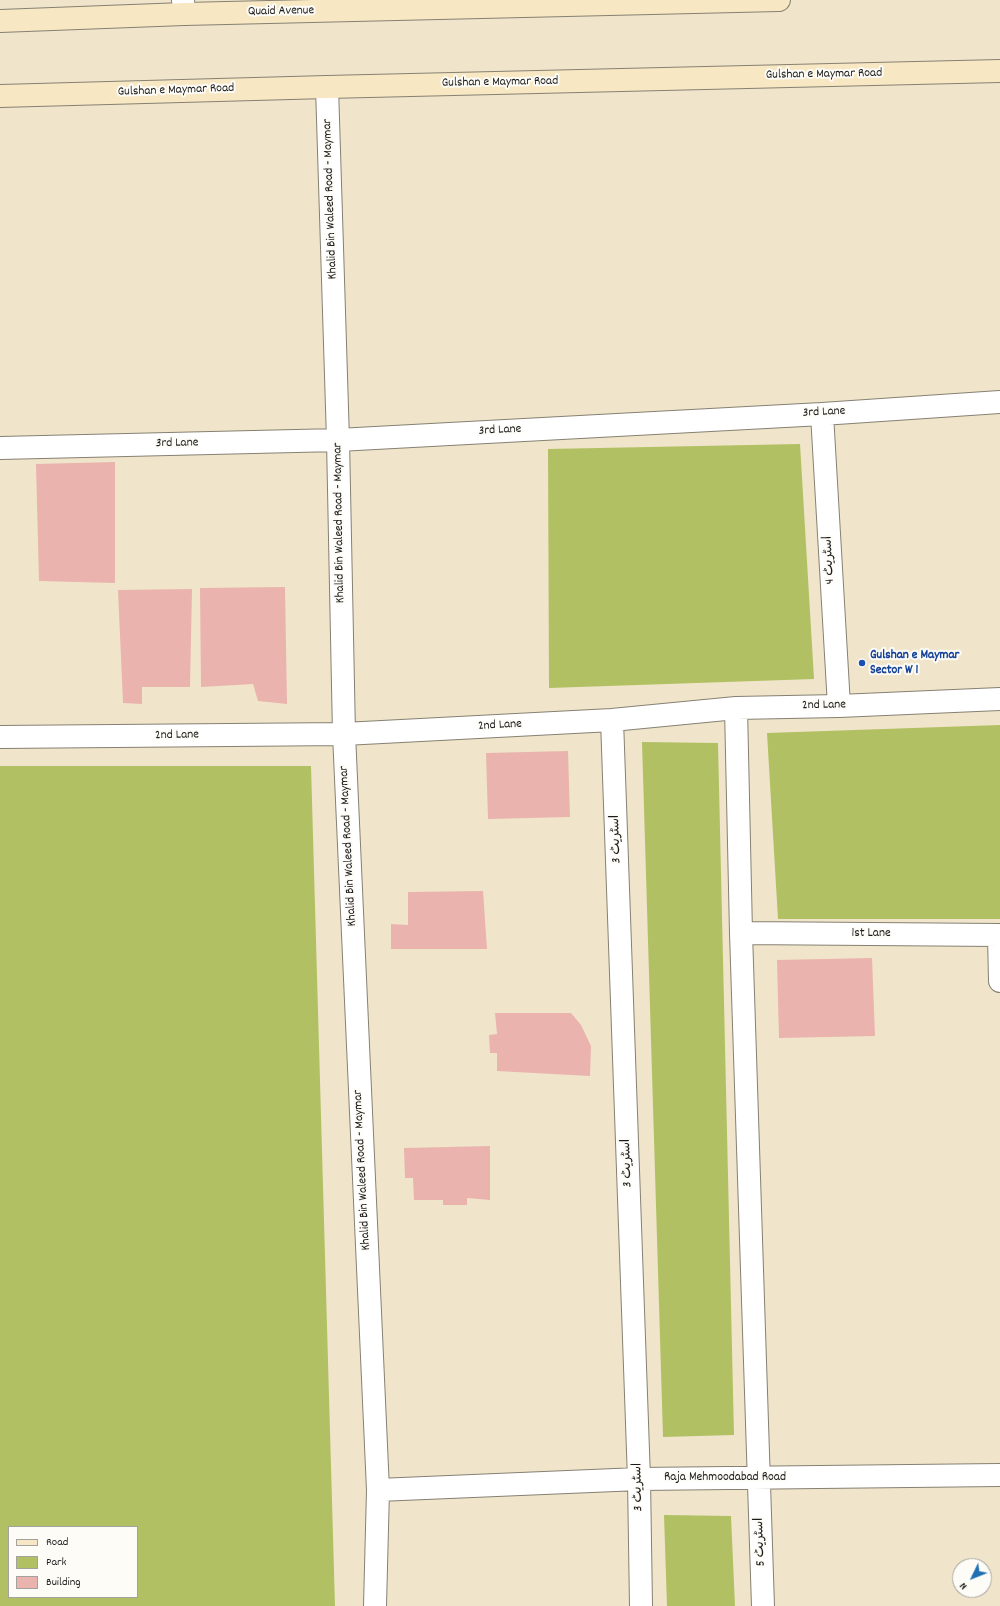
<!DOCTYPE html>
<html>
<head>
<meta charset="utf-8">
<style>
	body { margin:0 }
	#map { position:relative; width:1000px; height:1606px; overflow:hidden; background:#f0e5ca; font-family:Dekko,sans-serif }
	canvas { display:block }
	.legend { position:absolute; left:8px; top:1526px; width:130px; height:72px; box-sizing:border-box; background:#fdfcf7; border:1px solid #a3a29f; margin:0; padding:5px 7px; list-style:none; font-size:12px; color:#1c1c1c }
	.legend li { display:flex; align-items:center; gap:8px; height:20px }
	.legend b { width:20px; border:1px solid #a3a29f }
	.north { position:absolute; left:952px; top:1558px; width:40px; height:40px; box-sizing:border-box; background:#fdfcf7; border:1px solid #a3a29f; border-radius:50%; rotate:227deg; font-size:11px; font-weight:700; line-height:16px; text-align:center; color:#1c1c1c }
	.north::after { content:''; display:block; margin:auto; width:14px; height:18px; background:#1f6fb2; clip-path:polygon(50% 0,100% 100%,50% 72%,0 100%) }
</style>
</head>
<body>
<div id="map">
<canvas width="1000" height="1606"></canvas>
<ul class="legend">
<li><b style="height:5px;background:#f8e7c3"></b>Road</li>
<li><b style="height:11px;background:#b1c063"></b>Park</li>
<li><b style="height:11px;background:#eab3ae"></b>Building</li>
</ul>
<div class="north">N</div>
</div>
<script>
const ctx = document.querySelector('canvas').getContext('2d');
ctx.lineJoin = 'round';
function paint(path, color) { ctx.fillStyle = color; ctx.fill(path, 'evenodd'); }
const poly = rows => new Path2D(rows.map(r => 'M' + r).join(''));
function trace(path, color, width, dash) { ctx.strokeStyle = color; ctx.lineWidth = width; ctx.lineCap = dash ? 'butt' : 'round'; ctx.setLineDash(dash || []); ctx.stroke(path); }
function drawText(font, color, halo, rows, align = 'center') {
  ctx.font = font + ' Dekko,"Playpen Sans Arabic",sans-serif'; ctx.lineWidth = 4; ctx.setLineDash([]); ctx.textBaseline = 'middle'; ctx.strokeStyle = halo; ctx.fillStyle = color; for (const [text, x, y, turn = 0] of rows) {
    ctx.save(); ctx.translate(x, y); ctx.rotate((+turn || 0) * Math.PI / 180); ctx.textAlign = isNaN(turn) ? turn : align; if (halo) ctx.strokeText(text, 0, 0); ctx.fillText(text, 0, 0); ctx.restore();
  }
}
const green = poly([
	[800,444,814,679,549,688,548,449],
	[1000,725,1000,919,778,919,767,733],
	[642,742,718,743,734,1435,663,1437],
	[0,766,311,766,335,1606,0,1606],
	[9,1527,137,1527,137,1597,9,1597],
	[664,1515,731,1516,735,1606,667,1606]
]);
const building = poly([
	[115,462,115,583,39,581,36,464],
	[285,587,287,704,258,701,253,684,201,687,200,588],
	[192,589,190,687,142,687,142,704,123,703,118,590],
	[568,751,570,817,488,819,486,753],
	[483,891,487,949,391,949,391,924,408,925,408,892],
	[872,958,875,1036,779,1038,777,960],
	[495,1013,571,1013,581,1025,591,1046,590,1076,497,1071,497,1053,490,1053,489,1035,497,1034],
	[490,1146,490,1200,467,1198,467,1205,443,1205,443,1200,414,1200,413,1178,405,1178,404,1148]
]);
const minor = poly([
	[183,0,184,14],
	[327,87,338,440,344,734,378,1490,375,1606],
	[822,414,839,706],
	[0,448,338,440,822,414,1000,402],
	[736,708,741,933,763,1606],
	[612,720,639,1479,641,1606],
	[0,737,344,734,612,720,736,708,839,706,1000,699],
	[741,933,1000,935],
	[999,935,1000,981],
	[378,1490,639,1479,1000,1475]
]);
const secondary = poly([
	[0,21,184,14,779,0],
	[0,96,327,87,1000,71]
]);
const markers = [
	[862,663,4,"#1a4fb4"]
];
const streetNames = [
	["Quaid Avenue",281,12,-1],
	["Gulshan e Maymar Road",824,75,-1],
	["Gulshan e Maymar Road",500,83,-1],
	["Gulshan e Maymar Road",176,91,-2],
	["Khalid Bin Waleed Road - Maymar",331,199,-92],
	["3rd Lane",824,413,-3],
	["3rd Lane",500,431,-3],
	["3rd Lane",177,444,-1],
	["Khalid Bin Waleed Road - Maymar",340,523,-91],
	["اسٹریٹ 4",830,560,-93],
	["2nd Lane",824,706,-1],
	["2nd Lane",500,726,-3],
	["2nd Lane",177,736,-1],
	["اسٹریٹ 3",617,839,-92],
	["Khalid Bin Waleed Road - Maymar",349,846,-93],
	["1st Lane",871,934],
	["اسٹریٹ 3",628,1163,-92],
	["Khalid Bin Waleed Road - Maymar",363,1170,-93],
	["Raja Mehmoodabad Road",725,1478],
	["اسٹریٹ 3",639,1487,-91],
	["اسٹریٹ 5",761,1542,-92]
];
const transitNames = [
	["Gulshan e Maymar",870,656],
	["Sector W 1",870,671]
];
paint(green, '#b1c063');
paint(building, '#eab3ae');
trace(minor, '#868073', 24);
trace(secondary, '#868073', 24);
trace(minor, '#fff', 22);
trace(secondary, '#f8e7c3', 22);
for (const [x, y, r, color] of markers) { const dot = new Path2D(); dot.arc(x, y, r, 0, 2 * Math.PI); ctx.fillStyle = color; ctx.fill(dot); trace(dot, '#fdfcf7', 1.5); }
drawText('13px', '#1c1c1c', '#fdfcf7', streetNames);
drawText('bold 13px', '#164399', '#fdfcf7', transitNames, 'left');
</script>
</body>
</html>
